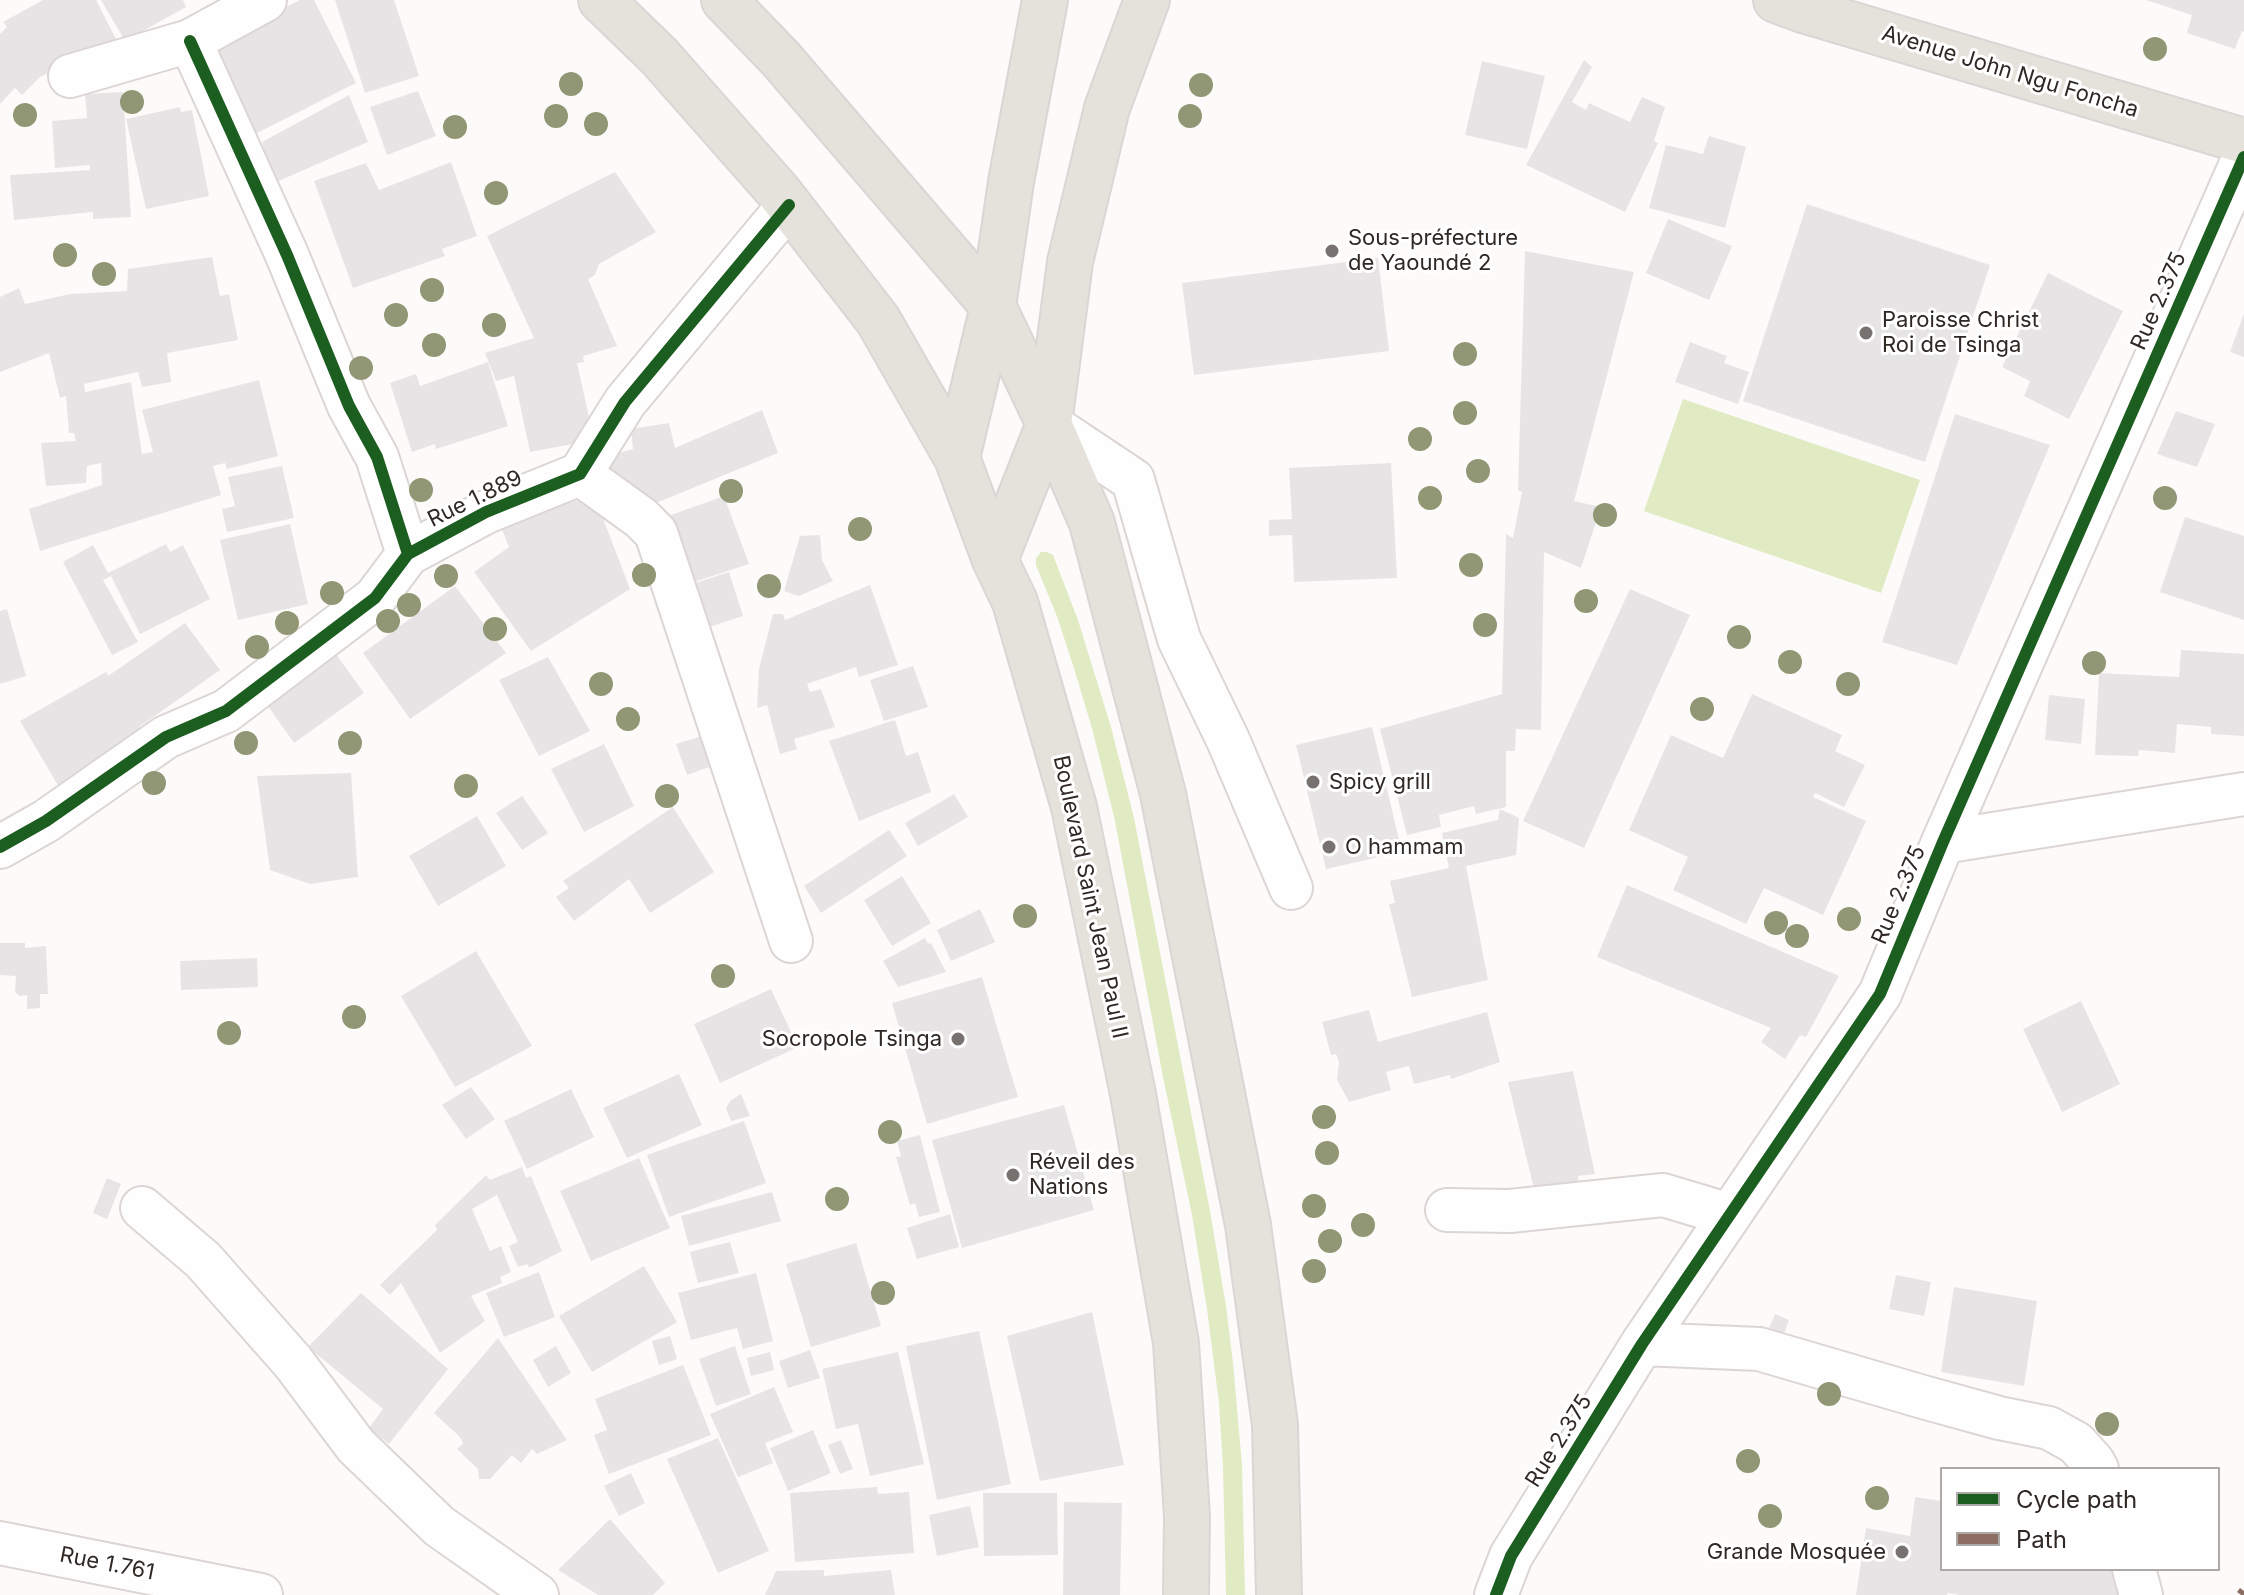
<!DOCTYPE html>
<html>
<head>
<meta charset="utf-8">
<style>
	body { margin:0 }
	#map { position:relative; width:2244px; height:1595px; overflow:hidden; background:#fdfbf9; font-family:Inter,sans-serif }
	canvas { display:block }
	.legend { position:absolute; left:1940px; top:1467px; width:280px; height:104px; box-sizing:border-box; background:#fff; border:2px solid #aca9a7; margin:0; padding:10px 14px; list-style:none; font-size:24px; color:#2f2824 }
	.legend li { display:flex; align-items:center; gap:16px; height:40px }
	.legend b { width:40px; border:2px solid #aca9a7 }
</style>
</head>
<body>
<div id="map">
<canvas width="2244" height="1595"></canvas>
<ul class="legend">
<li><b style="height:10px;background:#1b5e20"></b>Cycle path</li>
<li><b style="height:10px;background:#8d6e63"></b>Path</li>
</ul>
</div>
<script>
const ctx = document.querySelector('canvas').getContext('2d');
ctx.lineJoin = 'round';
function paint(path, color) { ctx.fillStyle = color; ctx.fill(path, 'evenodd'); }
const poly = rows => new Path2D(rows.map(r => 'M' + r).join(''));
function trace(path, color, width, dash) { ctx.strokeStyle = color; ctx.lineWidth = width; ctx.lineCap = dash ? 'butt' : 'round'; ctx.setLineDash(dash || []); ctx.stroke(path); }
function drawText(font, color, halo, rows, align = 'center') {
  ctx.font = font + ' Inter,sans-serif'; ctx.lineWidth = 6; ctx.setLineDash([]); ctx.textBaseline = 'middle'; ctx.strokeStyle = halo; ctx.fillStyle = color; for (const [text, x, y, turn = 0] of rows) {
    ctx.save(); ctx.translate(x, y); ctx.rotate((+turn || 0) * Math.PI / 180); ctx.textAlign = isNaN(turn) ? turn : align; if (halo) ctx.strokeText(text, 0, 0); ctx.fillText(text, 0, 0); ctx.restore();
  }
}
const green = poly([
	[1683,399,1920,480,1881,593,1644,511],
	[1041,552,1047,552,1053,555,1078,620,1111,727,1134,818,1210,1211,1226,1306,1233,1363,1242,1465,1245,1595,1226,1595,1223,1466,1219,1403,1207,1309,1192,1215,1163,1077,1115,821,1093,732,1077,678,1058,619,1036,565,1036,558]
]);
const building = poly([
	[43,0,96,0,116,39,40,77,22,95,15,88,0,104,0,34,7,27,3,22],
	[101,0,183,0,186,7,125,41],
	[300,0,314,0,356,83,255,134,210,45],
	[335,0,394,0,419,76,365,93],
	[2146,0,2244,0,2244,32,2242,31,2235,49,2187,33,2192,15],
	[1584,60,1592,67,1572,102,1586,110,1589,103,1630,122,1642,97,1665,107,1654,141,1658,143,1625,212,1526,165],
	[1482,61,1545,76,1527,149,1465,135],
	[418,91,436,136,387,155,370,107],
	[123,92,131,217,93,219,93,212,14,220,10,175,90,170,90,165,55,168,52,121,87,118,85,94],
	[349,95,368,142,274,183,262,142],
	[180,107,181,112,192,110,209,196,146,209,126,119],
	[1709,136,1746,147,1725,228,1649,208,1666,145,1703,154],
	[451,162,477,236,442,249,445,256,353,288,314,181,366,163,379,190],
	[615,172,656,232,599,264,595,275,588,279,617,346,583,356,584,362,577,363,594,440,530,452,514,376,496,381,485,353,534,338,487,236],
	[1807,204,1990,265,1925,462,1743,401],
	[1668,219,1732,246,1709,300,1646,273],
	[1525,251,1634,272,1574,501,1601,507,1581,568,1544,552,1541,730,1516,729,1515,751,1506,751,1506,807,1476,814,1474,806,1439,815,1441,827,1407,835,1380,729,1502,694,1506,534,1513,538,1522,492,1518,490],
	[212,257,220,296,229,294,238,340,167,353,171,382,142,387,138,372,84,384,85,392,131,382,142,454,153,452,142,410,259,380,278,456,227,469,225,463,213,466,221,495,40,551,29,509,102,485,101,463,87,466,86,483,46,486,41,443,76,441,74,433,69,433,66,396,60,398,49,353,0,372,0,297,19,288,25,304,70,294,127,291,128,269],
	[1378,258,1389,351,1194,375,1182,283],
	[2048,273,2123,311,2069,419,2024,396,2030,381,2002,367],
	[2244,313,2244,357,2230,352],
	[1690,342,1727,356,1724,363,1749,372,1738,404,1675,382],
	[488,362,508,426,436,449,435,444,412,452,390,383,416,374,420,386],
	[762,410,778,453,639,510,613,497,607,456,633,449,631,429,669,423,675,448],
	[2176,411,2215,424,2197,467,2157,454],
	[1955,414,2050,445,1957,665,1882,642],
	[1391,463,1397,578,1294,582,1292,535,1269,536,1269,520,1292,519,1289,468],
	[282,466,294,518,227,532,222,509,235,506,228,477],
	[724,496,749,564,694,582,671,515],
	[579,500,598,505,630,589,531,651,474,572,509,547,499,522],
	[2185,517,2244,536,2244,620,2160,592],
	[290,524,308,604,238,620,220,540],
	[820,535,822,560,833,581,799,596,784,591,800,536],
	[166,544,170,552,183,545,210,599,140,634,111,576,103,580,138,642,112,655,63,562,93,545,108,573],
	[729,572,743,616,706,628,692,584],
	[870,585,898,665,859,677,856,667,807,684,810,692,821,689,835,727,794,739,797,749,780,754,767,705,757,708,759,669,773,614,783,614,785,620],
	[455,586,506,653,410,719,363,653],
	[1630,589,1690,615,1584,848,1523,821],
	[7,609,26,676,0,684,0,611],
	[185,623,220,670,139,727,143,735,59,787,20,721,106,672,108,676],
	[328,643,364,693,294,743,258,692],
	[2181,650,2244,654,2244,736,2211,734,2211,727,2177,724,2175,753,2139,750,2138,756,2095,755,2099,673,2179,677],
	[548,657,590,731,539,756,499,680],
	[913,666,928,707,884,721,870,680],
	[1752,694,1842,735,1835,751,1865,765,1844,807,1815,793,1813,797,1866,821,1823,915,1764,888,1746,924,1673,890,1688,857,1629,830,1671,735,1723,758],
	[2049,695,2085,699,2081,744,2045,740],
	[895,720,906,756,918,752,931,792,859,821,829,741],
	[1372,727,1402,852,1326,869,1296,745],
	[705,735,715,765,687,775,676,744],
	[604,744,634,806,584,832,551,769],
	[351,773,358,877,310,884,270,870,257,776],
	[954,794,968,817,918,846,905,823],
	[522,796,548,833,522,850,496,813],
	[673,807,714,872,650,913,629,879,574,921,556,897,569,888,563,881],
	[1500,809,1519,818,1516,855,1466,866,1488,980,1412,997,1389,904,1395,903,1390,881,1449,868,1442,833,1498,820],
	[477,816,506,866,438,906,409,856],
	[889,830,907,856,821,913,804,886],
	[902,876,931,923,892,946,864,900],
	[1627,885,1839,976,1806,1037,1800,1035,1785,1059,1761,1042,1771,1028,1597,957],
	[980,909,995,942,951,961,937,930],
	[925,938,928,944,931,943,946,972,898,987,883,961],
	[0,943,25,943,25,948,46,946,48,994,40,994,40,1008,27,1009,27,995,19,996,15,992,16,976,0,975],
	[476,951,532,1046,455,1087,401,996],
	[257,958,258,987,181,990,180,961],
	[982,977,1018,1097,927,1124,892,1003],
	[771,989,798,1047,720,1083,694,1024],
	[2081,1001,2120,1084,2062,1112,2023,1029],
	[1369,1010,1378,1042,1487,1012,1500,1062,1451,1079,1450,1075,1414,1084,1409,1066,1386,1072,1391,1090,1349,1102,1337,1080,1339,1062,1336,1054,1331,1055,1322,1022],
	[1573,1071,1595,1174,1578,1176,1580,1191,1536,1197,1508,1082],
	[679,1074,702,1125,627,1158,603,1108],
	[471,1087,495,1119,466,1139,442,1105],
	[571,1089,594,1137,527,1169,504,1121],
	[741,1094,750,1116,731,1121,726,1108,730,1101],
	[1064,1105,1094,1210,962,1248,932,1140],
	[744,1121,766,1183,669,1217,647,1155],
	[920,1135,940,1212,919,1217,915,1203,910,1205,896,1157,901,1156,897,1141],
	[639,1158,670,1228,591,1261,560,1191],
	[522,1167,526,1178,531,1176,562,1251,529,1268,528,1264,518,1267,509,1246,518,1242,497,1195,472,1209,490,1251,501,1246,511,1272,500,1277,502,1283,471,1296,485,1321,440,1353,401,1283,390,1295,380,1285,437,1230,435,1225,486,1175,490,1180],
	[107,1178,121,1184,107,1219,93,1213],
	[772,1192,781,1221,689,1246,681,1216],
	[950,1214,959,1247,917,1259,907,1228],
	[730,1242,739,1273,698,1283,690,1252],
	[856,1243,881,1326,811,1347,786,1264],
	[644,1266,677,1322,592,1372,559,1316],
	[539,1272,555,1317,504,1337,486,1293],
	[756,1273,773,1341,743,1349,737,1328,691,1340,678,1293],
	[1896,1275,1931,1282,1924,1316,1889,1309],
	[1954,1287,2037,1301,2024,1386,1941,1372],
	[361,1293,448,1369,389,1444,369,1428,383,1409,308,1347],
	[1092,1312,1124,1465,1040,1481,1007,1336],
	[1775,1314,1789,1320,1782,1339,1767,1333],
	[979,1331,1011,1484,937,1500,906,1346],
	[670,1336,677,1359,659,1365,652,1341],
	[498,1338,567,1440,537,1454,532,1449,521,1463,512,1455,490,1479,479,1479,478,1469,457,1449,463,1443,460,1437,434,1413],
	[556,1346,571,1373,548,1387,533,1360],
	[735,1346,751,1394,716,1406,699,1359],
	[810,1350,820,1378,788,1388,779,1361],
	[770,1352,774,1370,751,1376,747,1358],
	[898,1352,924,1464,870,1476,858,1424,836,1429,822,1369],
	[683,1365,711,1435,609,1474,594,1435,607,1430,595,1399],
	[774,1387,793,1432,765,1443,773,1463,738,1477,710,1414],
	[813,1430,831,1473,788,1491,770,1448],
	[718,1438,769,1551,718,1573,667,1459],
	[841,1440,853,1469,840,1474,828,1445],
	[631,1473,645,1503,619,1516,604,1486],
	[877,1487,878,1494,909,1492,914,1553,795,1562,790,1493],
	[983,1493,1057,1493,1058,1555,984,1556],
	[1915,1497,1942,1501,1942,1569,2128,1569,2124,1595,1960,1595,1948,1593,1947,1595,1856,1595,1866,1528,1910,1536],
	[1064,1502,1122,1503,1120,1595,1063,1595],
	[970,1506,979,1547,937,1556,929,1515],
	[610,1519,665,1583,653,1595,598,1595,558,1570],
	[824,1570,824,1576,891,1570,895,1595,765,1595,776,1571]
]);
const minor = poly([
	[190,41,287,255,349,406,377,457,408,554],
	[70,76,190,41,265,0],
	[1049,424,1133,480,1179,639,1228,740,1291,888],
	[580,474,641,518,656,533,791,941],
	[1943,842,2244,794],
	[0,847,46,821,166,737,226,711,375,598,408,554,486,512,580,474,625,402,789,205],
	[142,1208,203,1260,293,1362,356,1446,439,1526,537,1595],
	[1447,1210,1510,1211,1663,1195,1730,1215],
	[1642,1344,1759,1349,1923,1397,1999,1418,2049,1428,2076,1443,2093,1462,2097,1469],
	[0,1543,261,1595],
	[2134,1569,2141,1595],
	[1496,1595,1511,1556,1642,1344,1880,994,1943,842,2244,157]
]);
const major = poly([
	[601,0,659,56,778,191,878,320,957,458,995,560,1015,602,1074,807,1133,1094,1176,1343,1187,1517,1186,1595],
	[724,0,780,58,993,306,1049,424,1092,523,1163,794,1248,1225,1275,1425,1279,1595],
	[1776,0,1803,10,2244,141],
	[957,458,993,306,1011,182,1045,0],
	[995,560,1049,424,1070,262,1107,108,1147,0]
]);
const quiet = poly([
	[2241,1595,2244,1591]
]);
const cycleway = poly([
	[190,41,287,255,349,406,377,457,408,554],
	[0,847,46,821,166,737,226,711,375,598,408,554,486,512,580,474,625,402,789,205],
	[1496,1595,1511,1556,1642,1344,1880,994,1943,842,2244,157]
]);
const trees = [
	[2155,49],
	[571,84],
	[1201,85],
	[132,102],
	[25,115],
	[556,116],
	[1190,116],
	[596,124],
	[455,127],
	[496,193],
	[65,255],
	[104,274],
	[432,290],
	[396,315],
	[494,325],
	[434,345],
	[1465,354],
	[361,368],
	[1465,413],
	[1420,439],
	[1478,471],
	[421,490],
	[731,491],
	[1430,498],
	[2165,498],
	[1605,515],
	[860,529],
	[1471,565],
	[644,575],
	[446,576],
	[769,586],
	[332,593],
	[1586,601],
	[409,605],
	[388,621],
	[287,623],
	[1485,625],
	[495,629],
	[1739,637],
	[257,647],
	[1790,662],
	[2094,663],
	[601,684],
	[1848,684],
	[1702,709],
	[628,719],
	[246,743],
	[350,743],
	[154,783],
	[466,786],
	[667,796],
	[1025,916],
	[1849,919],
	[1776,923],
	[1797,936],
	[723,976],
	[354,1017],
	[229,1033],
	[1324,1117],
	[890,1132],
	[1327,1153],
	[837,1199],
	[1314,1206],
	[1363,1225],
	[1330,1241],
	[1314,1271],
	[883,1293],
	[1829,1394],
	[2107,1424],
	[1748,1461],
	[1877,1498],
	[1770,1516]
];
const markers = [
	[1332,251,8,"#77726f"],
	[1866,333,8,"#77726f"],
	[1313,782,8,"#77726f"],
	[1329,847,8,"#77726f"],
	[958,1039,8,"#77726f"],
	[1013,1175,8,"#77726f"],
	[1902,1552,8,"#77726f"]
];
const streetNames = [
	["Avenue John Ngu Foncha",2010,72,17],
	["Rue 2.375",2159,301,-66],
	["Rue 1.889",475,499,-26],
	["Rue 2.375",1899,895,-67],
	["Boulevard Saint Jean Paul II",1090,897,78],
	["Rue 2.375",1559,1441,-58],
	["Rue 1.761",107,1564,11]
];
const poiNames = [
	["Sous-préfecture",1348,238],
	["de Yaoundé 2",1348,263],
	["Paroisse Christ",1882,320],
	["Roi de Tsinga",1882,345],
	["Spicy grill",1329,782],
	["O hammam",1345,847],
	["Socropole Tsinga",942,1039,"right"],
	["Réveil des",1029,1162],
	["Nations",1029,1187],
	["Grande Mosquée",1886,1552,"right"]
];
paint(green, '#e0eac3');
paint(building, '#e7e4e6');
trace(minor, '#dbd6d3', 46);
trace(major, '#d9d7d5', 48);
trace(minor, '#fffefe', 42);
trace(major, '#e4e2da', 44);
trace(quiet, '#8d6e63', 10, [20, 10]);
trace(cycleway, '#1b5e20', 12);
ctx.fillStyle = '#919674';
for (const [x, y] of trees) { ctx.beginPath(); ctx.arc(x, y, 12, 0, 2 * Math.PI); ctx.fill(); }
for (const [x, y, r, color] of markers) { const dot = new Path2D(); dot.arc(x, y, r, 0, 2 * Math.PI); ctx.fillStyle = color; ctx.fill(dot); trace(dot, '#fff', 3); }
drawText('22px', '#2f2824', '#fff', streetNames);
drawText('22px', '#2f2824', '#fff', poiNames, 'left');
</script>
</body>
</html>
